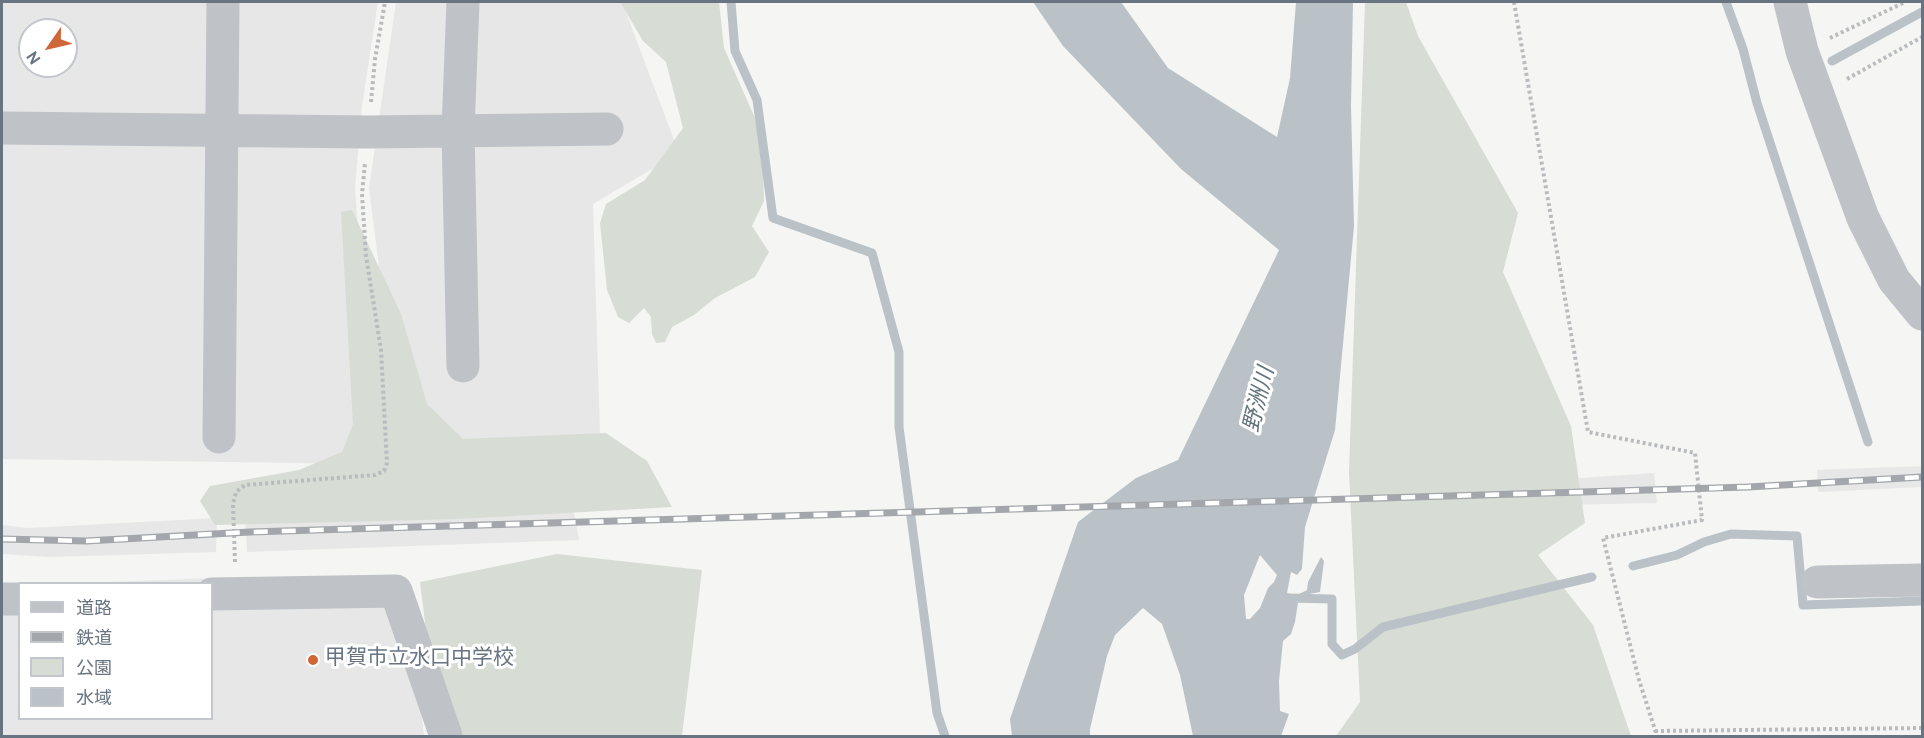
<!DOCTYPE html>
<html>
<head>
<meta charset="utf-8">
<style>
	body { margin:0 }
	#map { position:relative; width:1924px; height:738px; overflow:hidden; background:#f5f6f3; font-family:Overpass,"Noto Sans JP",sans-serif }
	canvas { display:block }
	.frame { position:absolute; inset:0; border:3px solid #687481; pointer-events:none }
	.legend { position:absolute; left:18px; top:582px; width:195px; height:138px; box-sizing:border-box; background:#fff; border:2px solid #c3c7cd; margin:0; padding:8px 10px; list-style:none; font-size:18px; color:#687481 }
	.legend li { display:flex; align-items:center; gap:12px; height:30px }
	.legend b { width:30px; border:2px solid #c3c7cd }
	.north { position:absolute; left:18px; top:18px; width:60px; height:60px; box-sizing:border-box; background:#fff; border:2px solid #c3c7cd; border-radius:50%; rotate:236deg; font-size:16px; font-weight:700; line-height:24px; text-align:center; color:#687481 }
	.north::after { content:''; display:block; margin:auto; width:21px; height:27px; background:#d06738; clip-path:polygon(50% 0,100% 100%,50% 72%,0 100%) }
</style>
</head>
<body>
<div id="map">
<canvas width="1924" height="738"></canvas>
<div class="frame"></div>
<ul class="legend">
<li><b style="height:8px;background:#bfc2c6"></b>道路</li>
<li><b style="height:8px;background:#a3a7ac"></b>鉄道</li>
<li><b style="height:16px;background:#d7dcd4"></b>公園</li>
<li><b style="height:16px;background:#bac2c8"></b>水域</li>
</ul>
<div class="north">N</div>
</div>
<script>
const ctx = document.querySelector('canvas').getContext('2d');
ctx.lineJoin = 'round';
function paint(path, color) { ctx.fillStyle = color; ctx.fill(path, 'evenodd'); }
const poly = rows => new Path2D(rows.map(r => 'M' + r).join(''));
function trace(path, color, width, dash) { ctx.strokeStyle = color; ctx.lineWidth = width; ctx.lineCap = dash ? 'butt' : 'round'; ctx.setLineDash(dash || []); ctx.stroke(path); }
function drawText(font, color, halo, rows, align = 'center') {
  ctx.font = font + ' Overpass,"Noto Sans JP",sans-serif'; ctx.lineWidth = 6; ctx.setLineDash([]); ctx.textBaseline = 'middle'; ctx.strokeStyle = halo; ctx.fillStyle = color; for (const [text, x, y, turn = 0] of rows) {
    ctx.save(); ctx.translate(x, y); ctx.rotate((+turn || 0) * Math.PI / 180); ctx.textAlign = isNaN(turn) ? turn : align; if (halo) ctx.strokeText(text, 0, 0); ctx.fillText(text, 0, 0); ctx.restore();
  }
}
const built = poly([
	[2,2,378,2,362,106,355,188,375,464,2,459],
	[30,30,66,30,66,66,30,66],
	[396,2,622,2,679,153,593,204,601,469,400,470,391,361,369,188],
	[1922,466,1922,487,1818,492,1817,470],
	[1654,473,1657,503,1510,506,1508,483],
	[573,508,579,540,247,552,245,514],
	[217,518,216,552,50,557,2,554,2,525,28,528],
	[216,578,408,600,424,736,2,736,2,587,19,586,20,718,212,718,212,584,82,583]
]);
const green = poly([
	[620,2,719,2,724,48,755,118,763,165,764,201,752,226,769,252,755,277,715,298,694,315,672,327,665,342,656,343,652,334,651,317,644,308,629,323,618,317,607,290,600,223,606,204,645,180,683,128,666,62,643,41],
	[1365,2,1406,2,1418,36,1518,213,1503,272,1571,426,1585,523,1538,555,1593,625,1631,736,1336,736,1360,702,1349,472],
	[352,210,401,314,427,404,463,439,606,433,647,461,672,507,460,519,215,525,200,501,210,486,299,470,342,452,353,424,341,212],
	[557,554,702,570,682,736,439,736,420,582]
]);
const water = poly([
	[1033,2,1121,2,1168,68,1277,137,1290,78,1296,2,1353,2,1351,106,1354,226,1335,430,1305,527,1302,569,1297,575,1291,572,1287,593,1295,596,1307,590,1308,582,1321,557,1324,561,1320,592,1299,596,1295,622,1291,634,1283,641,1279,681,1280,711,1289,714,1281,736,1193,736,1180,675,1162,624,1143,608,1115,635,1107,656,1090,729,1090,736,1012,736,1010,719,1078,522,1136,478,1178,460,1279,250,1181,169,1063,46],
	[1260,555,1277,575,1274,582,1268,588,1260,608,1250,619,1246,619,1244,595]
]);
const stream = poly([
	[731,2,735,51,757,100,773,218,872,253,899,352,899,427,937,713,945,736],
	[1726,2,1743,49,1757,103,1868,442],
	[1832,61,1922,12],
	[1633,566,1677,555,1704,542,1731,534,1797,536,1803,605,1922,601],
	[1288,598,1332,599,1332,644,1342,655,1355,649,1383,627,1592,577]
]);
const path = poly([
	[1514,2,1588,432,1695,453,1702,520,1603,538,1639,680,1657,736],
	[1830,38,1905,2],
	[1847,79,1922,37],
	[371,102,375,59,385,2],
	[235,562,233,504,236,492,245,485,375,475,384,471,387,463,381,350,366,256,362,194,365,163],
	[1655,731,1922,728]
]);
const minor = poly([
	[463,2,458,130,463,366],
	[1790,2,1802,51,1863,218,1894,280,1922,314],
	[2,128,368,132,607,129],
	[219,437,223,2],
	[1817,582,1922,580],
	[212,594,396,591,446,736],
	[2,599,20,599]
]);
const rail = poly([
	[2,539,86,541,250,532,1748,487,1922,477]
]);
const markers = [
	[313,660,6,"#d06738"]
];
const poiNames = [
	["甲賀市立水口中学校",325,660]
];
const waterNames = [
	["野洲川",1261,400,-76]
];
paint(built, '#e6e7e6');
paint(green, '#d7dcd4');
paint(water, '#bac2c8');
trace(stream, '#bac2c8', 9);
trace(path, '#b9bbbe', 4, [3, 3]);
trace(minor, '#bfc2c6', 33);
trace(rail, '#a3a7ac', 7);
trace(rail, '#fff', 4.5, [14]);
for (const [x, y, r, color] of markers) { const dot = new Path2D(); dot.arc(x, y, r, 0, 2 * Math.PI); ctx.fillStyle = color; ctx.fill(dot); trace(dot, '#fff', 2); }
drawText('21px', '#687481', '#fff', poiNames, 'left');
drawText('italic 22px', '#63747d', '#fff', waterNames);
</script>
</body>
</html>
